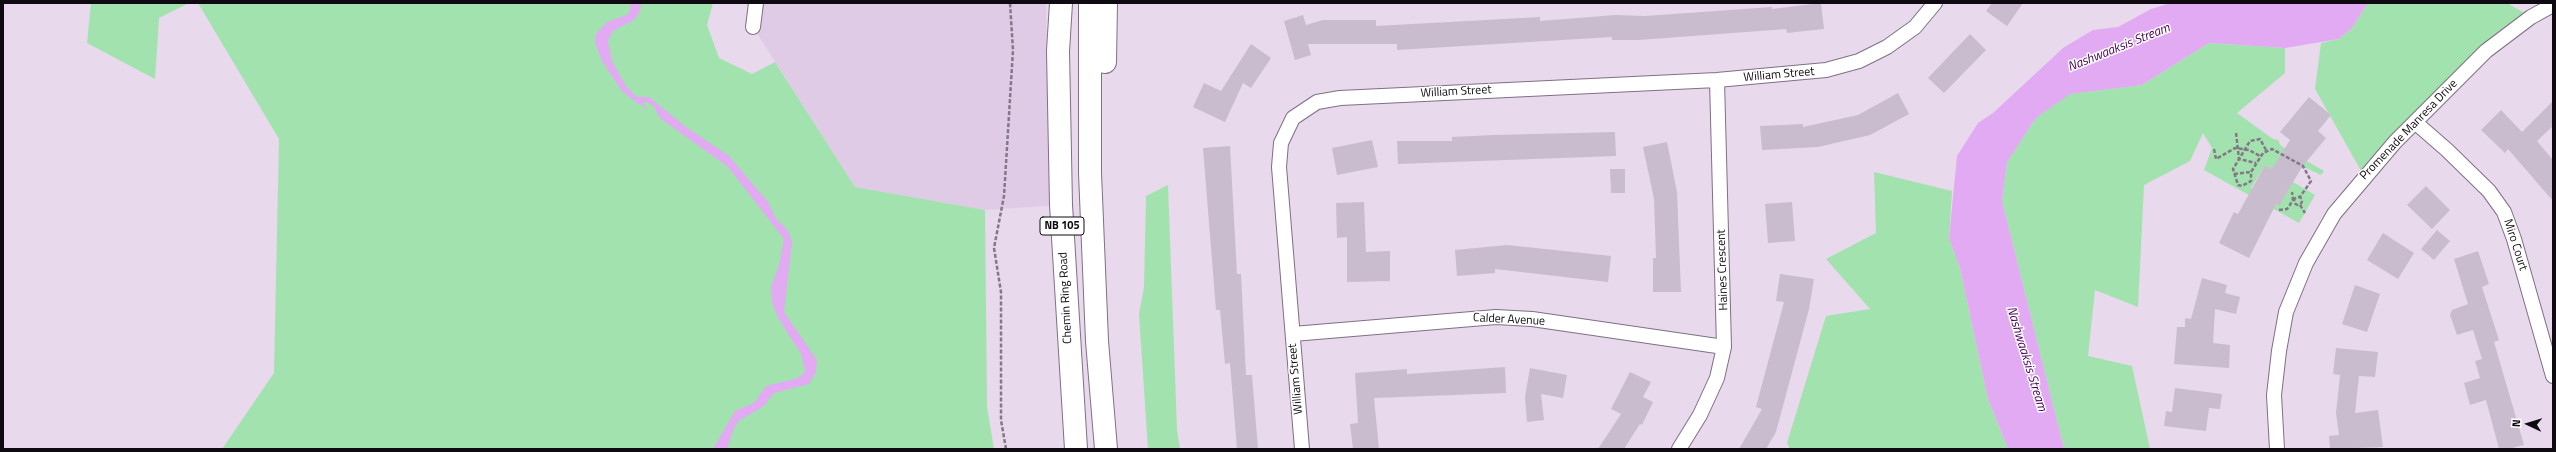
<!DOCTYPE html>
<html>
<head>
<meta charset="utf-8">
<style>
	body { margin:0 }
	#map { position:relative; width:2556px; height:452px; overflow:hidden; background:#e8d9ed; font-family:"Titillium Web",sans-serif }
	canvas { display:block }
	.frame { position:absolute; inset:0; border:4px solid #0f0a11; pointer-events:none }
	.north { position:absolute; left:2508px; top:404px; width:40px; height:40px; -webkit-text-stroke:3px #fff; paint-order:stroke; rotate:274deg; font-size:11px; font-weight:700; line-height:16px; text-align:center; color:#0f0a11 }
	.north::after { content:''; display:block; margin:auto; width:14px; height:18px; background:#0f0a11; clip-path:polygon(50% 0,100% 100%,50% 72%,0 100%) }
</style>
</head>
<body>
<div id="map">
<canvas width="2556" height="452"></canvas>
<div class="frame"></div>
<div class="north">N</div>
</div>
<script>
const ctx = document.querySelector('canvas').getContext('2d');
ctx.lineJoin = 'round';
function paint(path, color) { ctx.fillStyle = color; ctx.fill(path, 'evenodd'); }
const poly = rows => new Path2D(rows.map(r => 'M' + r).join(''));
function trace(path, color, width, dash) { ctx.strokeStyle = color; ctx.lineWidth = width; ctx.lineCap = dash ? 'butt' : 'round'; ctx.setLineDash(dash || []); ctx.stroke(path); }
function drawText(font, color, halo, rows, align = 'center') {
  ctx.font = font + ' "Titillium Web",sans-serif'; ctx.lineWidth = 3; ctx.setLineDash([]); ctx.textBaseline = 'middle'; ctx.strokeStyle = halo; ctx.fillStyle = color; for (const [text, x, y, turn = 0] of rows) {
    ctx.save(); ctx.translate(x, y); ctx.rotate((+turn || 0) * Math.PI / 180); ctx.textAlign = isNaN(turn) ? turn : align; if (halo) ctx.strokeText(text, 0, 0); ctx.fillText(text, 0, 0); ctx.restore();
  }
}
const built = poly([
	[756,3,1046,3,1047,70,1061,205,985,210,855,187,753,27]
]);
const green = poly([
	[91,3,189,3,159,18,155,79,87,43],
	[198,3,713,3,707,25,719,58,752,74,775,62,855,187,985,210,987,407,994,449,222,449,274,373,279,139],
	[2368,3,2507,3,2531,17,2364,176,2315,89,2321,43,2339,39,2352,28],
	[2209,43,2285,48,2285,73,2237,113,2273,139,2278,140,2281,146,2324,171,2321,175,2306,168,2272,169,2265,165,2251,188,2278,206,2293,182,2315,195,2299,223,2204,170,2212,148,2203,133,2190,161,2144,185,2138,307,2095,290,2088,356,2132,366,2150,449,2064,449,2002,201,2007,162,2036,118,2069,94,2142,85],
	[1874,172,1952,191,1949,238,1960,268,1988,399,2008,449,1790,449,1787,443,1826,316,1870,309,1826,259,1876,233],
	[1168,185,1177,430,1180,449,1148,449,1139,314,1144,287,1146,196]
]);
const water = poly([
	[630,3,642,3,639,13,634,20,613,31,608,41,612,61,626,86,637,97,649,97,686,127,729,156,768,202,776,219,787,229,792,242,784,312,817,360,816,372,809,384,774,393,764,406,740,420,735,426,727,449,713,449,735,411,754,403,766,386,795,379,802,375,805,371,801,354,777,316,772,302,771,287,779,265,784,239,728,167,660,118,654,107,647,102,642,102,648,110,633,100,621,90,602,61,595,43,596,34,607,22,627,15,630,10],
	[2171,3,2368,3,2352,28,2339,39,2285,48,2209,43,2142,85,2070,94,2036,118,2007,162,2002,201,2064,449,2008,449,1988,399,1960,268,1949,238,1957,156,1978,123,1993,113,2063,48,2093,30,2118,27,2151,9]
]);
const building = poly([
	[1821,3,1824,29,1787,33,1786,29,1639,40,1612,40,1612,37,1397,50,1397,44,1308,44,1311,55,1295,60,1284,21,1303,15,1306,25,1323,20,1376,20,1376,26,1540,17,1540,21,1615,15,1645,16,1772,7,1772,9],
	[1992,3,2023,3,2007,26,1986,11],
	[1970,34,1986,50,1944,93,1928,78],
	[1251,44,1271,58,1251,88,1243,83,1225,122,1193,107,1204,83,1221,91],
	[1898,93,1909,114,1870,135,1818,147,1762,150,1760,126,1803,124,1803,127,1858,115],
	[2309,97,2331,115,2318,131,2326,138,2302,167,2279,206,2276,204,2249,258,2219,243,2234,212,2238,214,2265,165,2272,169,2290,140,2280,132],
	[2553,101,2553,126,2537,141,2553,160,2553,201,2508,149,2505,153,2481,130,2501,110,2522,132],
	[1615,132,1616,156,1398,164,1397,141,1452,141,1452,137,1493,135],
	[1372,140,1378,167,1337,175,1332,148],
	[1667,142,1677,192,1681,292,1653,292,1653,258,1656,258,1654,199,1643,147],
	[1230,146,1237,274,1241,274,1246,375,1252,375,1258,449,1237,449,1230,363,1225,364,1220,310,1216,310,1203,148],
	[1610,169,1625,169,1625,193,1611,193],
	[2426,186,2450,210,2432,229,2407,205],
	[1364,202,1366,252,1390,251,1390,281,1347,282,1347,237,1337,238,1336,203],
	[1792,202,1795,241,1768,243,1765,204],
	[2437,230,2450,241,2434,260,2421,249],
	[2383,233,2414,253,2398,279,2367,260],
	[1507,245,1611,256,1608,282,1495,269,1495,273,1457,276,1455,250],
	[2478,251,2489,284,2482,287,2499,340,2494,342,2524,445,2508,449,2499,449,2486,400,2470,405,2464,383,2480,378,2475,361,2482,359,2473,330,2457,335,2450,315,2452,310,2468,304,2454,259],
	[1780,274,1814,279,1809,309,1776,432,1766,449,1739,449,1762,409,1756,407,1784,302,1776,301],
	[2202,278,2227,285,2225,293,2240,297,2236,314,2215,309,2213,343,2230,345,2229,368,2174,364,2177,327,2185,327,2185,318,2191,319],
	[2355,285,2380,294,2367,332,2342,324],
	[2336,348,2378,352,2375,377,2359,376,2355,413,2378,410,2383,447,2330,449,2329,436,2339,435,2336,413,2340,375,2333,374],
	[1505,367,1506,393,1374,398,1379,449,1353,449,1350,424,1358,423,1355,373,1407,369,1407,374],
	[1530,368,1567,375,1563,398,1541,394,1544,420,1527,422,1525,397],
	[1630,372,1651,382,1643,397,1653,402,1642,425,1640,424,1624,449,1598,449,1621,414,1611,409],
	[2175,388,2222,394,2220,409,2209,408,2206,431,2164,426,2166,411,2172,412]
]);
const path = poly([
	[2236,133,2239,159,2256,163],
	[2214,149,2216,159,2235,148,2249,150,2260,156],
	[2266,150,2260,139,2250,141,2233,169,2238,185,2242,186,2251,181,2251,172,2263,153,2272,149,2303,166,2311,181,2300,197],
	[2234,174,2251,172],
	'2294 201a4 4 0 1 1 8 0a4 4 0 1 1-8 0Z',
	[2300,205,2305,213],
	[2279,210,2287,209,2290,205,2293,199,2292,192],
	[1006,449,1001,420,1001,292,994,248,1004,196,1013,50,1010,3]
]);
const minor = poly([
	[753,27,756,3],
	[2416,123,2447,150,2489,191,2504,212,2514,239,2553,376],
	[1293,334,1496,317,1532,319,1724,347],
	[1302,449,1279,167,1281,143,1293,118,1317,102,1340,98,1717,80,1826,70,1859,61,1887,47,1915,27,1935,3],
	[1679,449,1700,415,1717,378,1724,347,1717,80],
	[2277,449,2274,395,2279,351,2286,312,2306,263,2334,214,2395,142,2486,51,2531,17,2553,5]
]);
const trunk = poly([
	[1061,3,1058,51,1061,205,1076,449],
	[1090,3,1090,173,1097,341,1106,449],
	[1105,62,1106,3]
]);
const shields = [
	[1062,226,44]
];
const shieldNames = [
	["NB 105",1062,226]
];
const streetNames = [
	["William Street",1779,75,-5],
	["William Street",1456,92,-3],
	["Promenade Manresa Drive",2409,130,-46],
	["Miro Court",2515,245,72],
	["Haines Crescent",1723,270,-92],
	["Chemin Ring Road",1066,298,-93],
	["Calder Avenue",1509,320,3],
	["William Street",1296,379,-95]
];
const waterNames = [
	["Nashwaaksis Stream",2119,48,-22],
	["Nashwaaksis Stream",2026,359,73]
];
paint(built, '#dfcbe5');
paint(green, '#a2e2ae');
paint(water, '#e2aaf3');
paint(building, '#cabccf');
trace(minor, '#7e7183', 16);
trace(trunk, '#7e7183', 24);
trace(path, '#827886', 2.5, [4, 2]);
trace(minor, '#fff', 14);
trace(trunk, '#fff', 22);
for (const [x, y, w] of shields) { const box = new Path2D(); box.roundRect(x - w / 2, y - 9, w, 18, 3); ctx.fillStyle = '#fff'; ctx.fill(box); trace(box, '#0f0a11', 1); }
drawText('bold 11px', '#0f0a11', null, shieldNames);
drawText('12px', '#0f0a11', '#fff', streetNames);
drawText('italic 13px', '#49005a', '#fff', waterNames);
</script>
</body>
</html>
